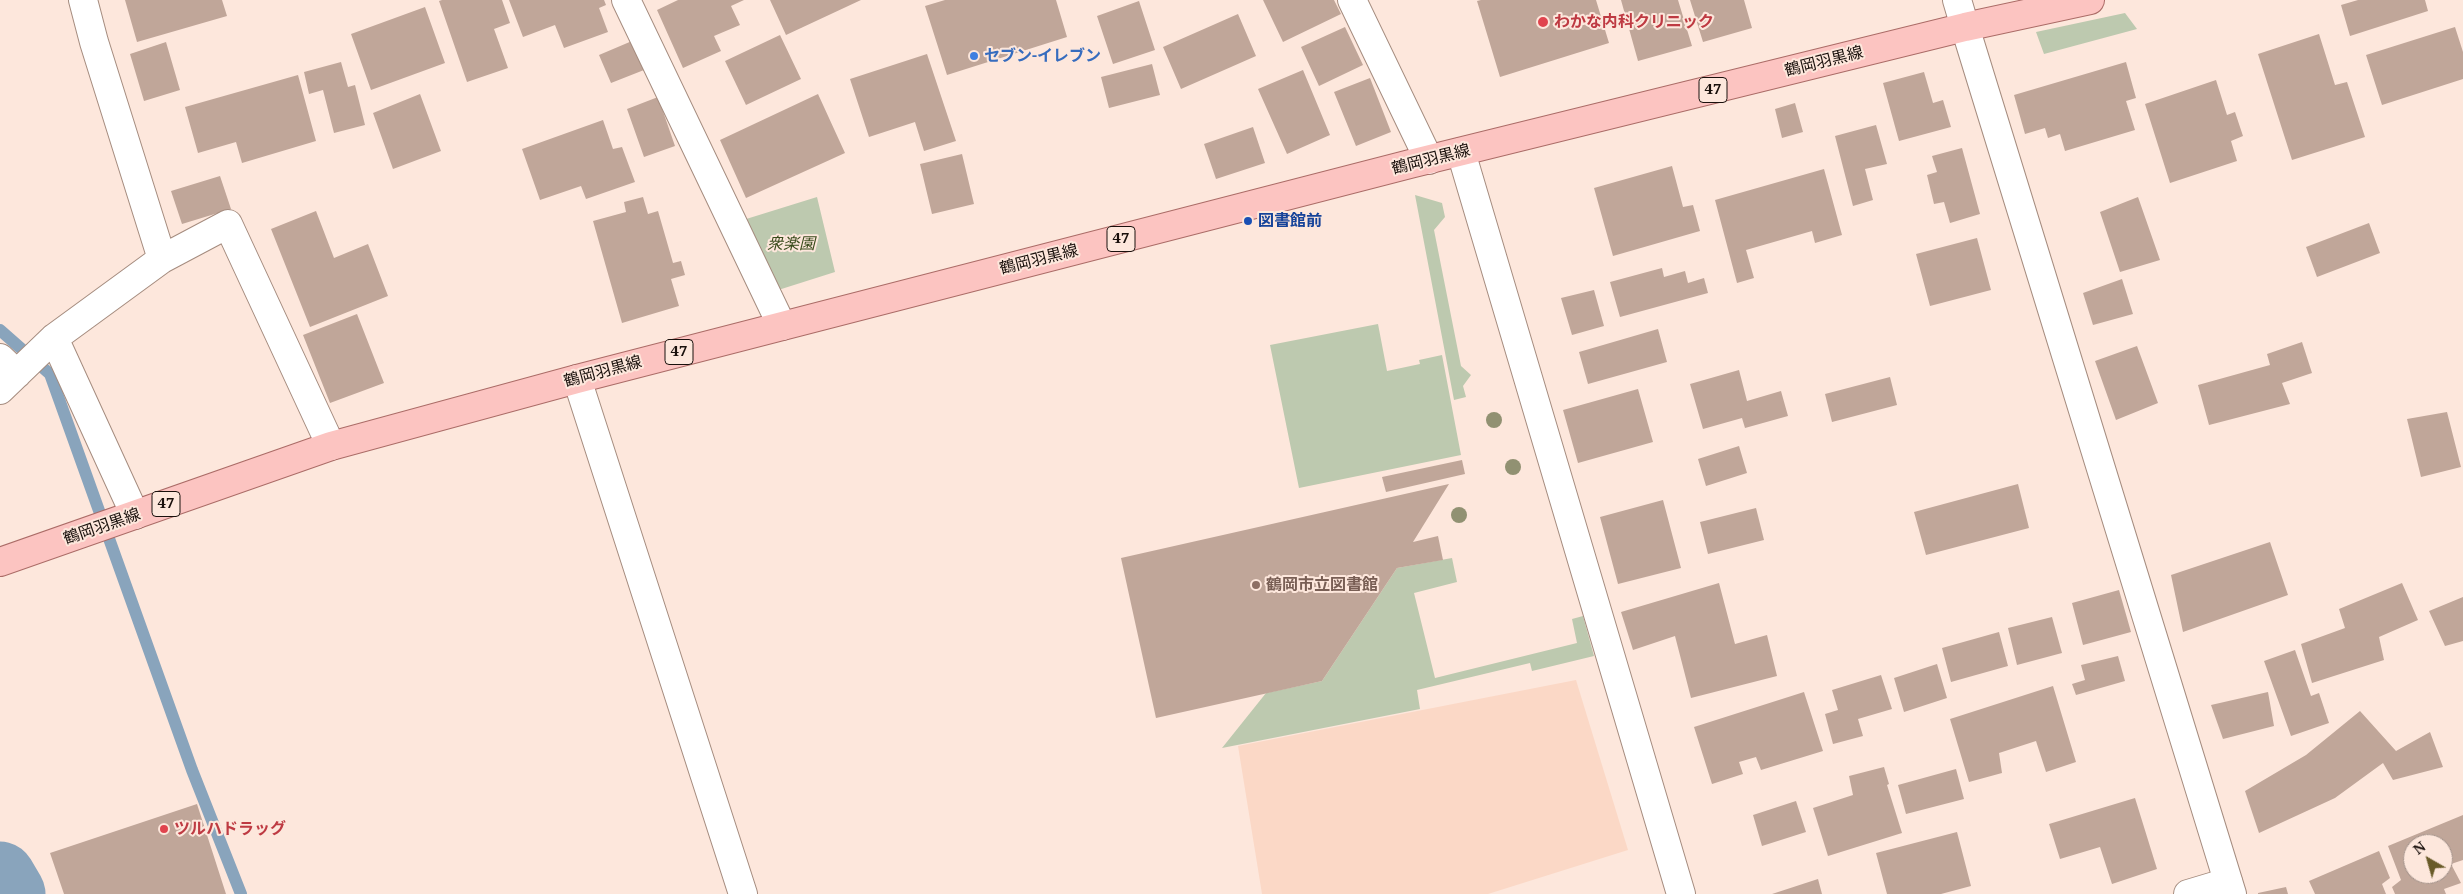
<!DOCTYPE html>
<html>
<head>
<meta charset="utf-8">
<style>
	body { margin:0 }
	#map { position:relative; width:2463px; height:894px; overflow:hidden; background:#fde7dc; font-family:"Noto Serif",serif }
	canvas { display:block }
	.north { position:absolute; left:2403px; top:834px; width:50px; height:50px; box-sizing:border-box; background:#fde7dc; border:1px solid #a29189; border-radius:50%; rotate:322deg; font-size:14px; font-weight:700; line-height:20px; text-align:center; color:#19100c }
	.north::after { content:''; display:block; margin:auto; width:18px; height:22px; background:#695b28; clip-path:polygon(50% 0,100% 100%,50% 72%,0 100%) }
</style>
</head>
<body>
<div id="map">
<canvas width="2463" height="894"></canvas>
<div class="north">N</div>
</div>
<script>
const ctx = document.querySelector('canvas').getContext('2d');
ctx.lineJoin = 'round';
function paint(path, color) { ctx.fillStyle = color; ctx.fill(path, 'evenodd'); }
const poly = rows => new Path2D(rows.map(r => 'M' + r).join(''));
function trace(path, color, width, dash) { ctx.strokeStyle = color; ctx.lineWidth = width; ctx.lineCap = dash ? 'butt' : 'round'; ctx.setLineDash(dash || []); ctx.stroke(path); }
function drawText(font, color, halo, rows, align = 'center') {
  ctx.font = font + ' "Noto Serif","Noto Sans JP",serif'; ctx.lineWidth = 4; ctx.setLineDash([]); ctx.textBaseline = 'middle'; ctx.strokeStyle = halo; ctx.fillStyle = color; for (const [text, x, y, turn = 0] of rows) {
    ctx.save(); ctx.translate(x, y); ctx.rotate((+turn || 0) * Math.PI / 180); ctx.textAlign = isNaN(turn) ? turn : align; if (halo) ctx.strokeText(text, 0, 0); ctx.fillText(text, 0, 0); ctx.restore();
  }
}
const built = poly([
	[1576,680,1628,850,1488,894,1262,894,1238,746]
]);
const green = poly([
	[2125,13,2137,29,2044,54,2036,32],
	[1415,195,1442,203,1445,217,1434,230,1461,366,1471,375,1463,386,1466,397,1454,400],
	[817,197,835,272,772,292,743,220],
	[1378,324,1387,371,1420,364,1419,360,1442,355,1461,455,1299,488,1270,345],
	[1452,558,1457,582,1414,593,1435,678,1577,643,1572,619,1583,616,1594,656,1532,671,1530,663,1417,690,1420,709,1222,748,1266,693,1322,681,1397,568]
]);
const stream = poly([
	[0,330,50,374,192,770,241,894]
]);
const river = poly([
	[0,877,10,894]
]);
const building = poly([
	[125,0,222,0,227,16,137,42],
	[442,0,502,0,510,23,494,29,508,68,467,82,439,1],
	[509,0,604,0,606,5,599,8,608,32,564,48,555,25,523,37],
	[678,0,744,0,731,6,740,25,714,36,721,51,683,68,657,10],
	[770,0,861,0,786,35],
	[945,0,1056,0,1067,37,947,75,925,6],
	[1263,0,1334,0,1341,14,1283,42],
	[1481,0,1596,0,1609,43,1500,77,1477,1],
	[1621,0,1678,0,1692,46,1638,61],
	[1690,0,1744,0,1752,28,1703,42],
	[2358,0,2425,0,2428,11,2350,36,2341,5],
	[1139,1,1155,50,1113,64,1097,16],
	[425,7,445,63,371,90,351,34],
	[1238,14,1256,56,1181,89,1163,47],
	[1345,27,1363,65,1319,86,1301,47],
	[2455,27,2463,52,2463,79,2382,105,2366,55],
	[2319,34,2335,85,2347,82,2365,137,2292,160,2258,54],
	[780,35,801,79,746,105,725,61],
	[632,41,644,70,611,83,599,55],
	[166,42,180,90,144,101,130,54],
	[927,54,956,141,924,151,915,122,869,137,850,79],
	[341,62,348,87,355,85,365,125,334,133,323,90,309,94,304,72],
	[2126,62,2136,98,2126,101,2135,130,2065,151,2060,134,2048,138,2045,128,2025,134,2014,95],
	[1152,64,1160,95,1109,108,1101,77],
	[1303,70,1330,135,1287,154,1258,89],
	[1924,72,1933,103,1943,100,1951,127,1899,141,1883,83],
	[298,75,316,141,242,163,236,142,198,153,185,107],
	[1370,78,1391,132,1356,146,1334,92],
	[2216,80,2227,115,2235,112,2243,136,2231,141,2237,161,2170,183,2145,104],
	[420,94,441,151,393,169,373,113],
	[818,94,845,153,746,198,720,140],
	[658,97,675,146,644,157,627,109],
	[1795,103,1803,132,1782,138,1775,109],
	[603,120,613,149,622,147,635,182,586,199,581,186,540,200,522,149],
	[1876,125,1887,164,1865,169,1873,200,1853,206,1835,136],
	[1253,127,1265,163,1216,179,1204,144],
	[1962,148,1980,214,1950,223,1944,202,1934,204,1927,175,1937,172,1932,156],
	[962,154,974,204,932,214,920,164],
	[1672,166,1683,207,1693,205,1700,231,1613,256,1594,188],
	[1824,169,1842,235,1815,243,1812,231,1746,250,1754,278,1737,283,1715,200],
	[220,176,231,209,182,224,171,191],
	[643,197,648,214,658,211,673,263,681,261,685,275,671,279,679,306,622,323,593,221,626,212,624,202],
	[2138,197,2160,260,2120,272,2100,212],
	[316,211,334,258,368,244,388,296,310,327,271,229],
	[2369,223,2380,253,2317,277,2306,247],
	[1977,238,1991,290,1930,306,1916,254],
	[1662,268,1664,277,1685,271,1688,283,1704,278,1708,293,1620,317,1610,282],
	[2122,279,2133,314,2093,325,2083,293],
	[1594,290,1604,326,1572,335,1561,298],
	[357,314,384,383,330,403,303,335],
	[1658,329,1667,362,1588,384,1579,352],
	[2302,342,2312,373,2282,383,2290,404,2209,425,2198,385,2270,365,2267,354],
	[2137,346,2158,403,2116,420,2095,361],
	[1739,370,1747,401,1781,391,1788,416,1745,428,1742,418,1703,429,1690,384],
	[1890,377,1897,405,1832,422,1825,394],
	[1638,389,1653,442,1578,463,1563,410],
	[2447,412,2461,467,2421,477,2407,419],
	[1739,446,1747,473,1706,486,1698,459],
	[1462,460,1465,474,1386,492,1382,477],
	[1449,484,1413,542,1438,536,1443,560,1397,568,1322,681,1156,718,1121,558],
	[2018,484,2029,528,1926,555,1914,512],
	[1663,500,1681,568,1618,584,1600,517],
	[1756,508,1764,540,1708,554,1700,522],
	[2270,542,2288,595,2183,632,2171,575],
	[1719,583,1735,644,1767,635,1777,676,1691,698,1675,636,1633,650,1621,612],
	[2402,583,2418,620,2379,637,2384,660,2312,683,2301,644,2345,628,2339,609],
	[2119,590,2131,632,2083,645,2072,603],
	[2463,597,2463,641,2445,646,2429,611],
	[2052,617,2062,653,2017,665,2008,628],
	[1999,632,2008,666,1951,682,1942,648],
	[2295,650,2311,696,2319,693,2329,723,2291,736,2264,661],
	[2118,656,2125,681,2076,695,2072,684,2085,680,2081,665],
	[1937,664,1947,698,1904,712,1894,678],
	[1881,675,1892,709,1858,719,1863,736,1833,744,1825,714,1838,710,1832,690],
	[2053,686,2076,762,2046,772,2036,741,1999,753,2002,773,1969,782,1950,719],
	[1804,692,1823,751,1761,770,1756,757,1739,762,1743,774,1712,784,1694,727],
	[2268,692,2274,726,2223,739,2211,705],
	[2360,711,2396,751,2430,732,2443,767,2393,780,2383,763,2335,798,2259,833,2245,791,2306,755],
	[1884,767,1889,784,1887,785,1902,833,1828,856,1813,808,1853,795,1849,776],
	[1956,769,1964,799,1906,814,1898,785],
	[2135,798,2157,869,2112,884,2100,847,2060,859,2049,824],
	[1796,801,1806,832,1762,846,1753,815],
	[197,804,226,894,64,894,50,853],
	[2463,815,2463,860,2451,864,2461,883,2444,889,2446,894,2395,894,2392,887,2401,880,2388,846],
	[2413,844,2443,844,2443,874,2413,874],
	[1957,832,1971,886,1941,894,1887,894,1876,853],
	[2379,851,2390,878,2382,884,2386,894,2315,894,2309,881],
	[1818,879,1822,894,1772,894],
	[2286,887,2288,894,2258,894,2258,893]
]);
const street = poly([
	[83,0,94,42,162,259],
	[626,0,782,326],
	[1352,0,1429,160],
	[1957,0,1965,27],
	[1461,152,1681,894],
	[54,338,135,515],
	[0,358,17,374],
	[577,379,743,894],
	[0,390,54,338,162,259,228,224,331,446],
	[2188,894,2228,882]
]);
const secondary = poly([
	[1965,27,2232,894]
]);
const primary = poly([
	[0,562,331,446,577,379,1410,164,1965,27,2090,0]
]);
const trees = [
	[1494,420],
	[1513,467],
	[1459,515]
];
const markers = [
	[1543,22,6,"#e0444e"],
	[974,56,5,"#3f7fe0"],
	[1248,221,5,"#1a4fb4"],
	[1256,585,5,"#8d6e63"],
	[164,829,5,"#e0444e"]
];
const shields = [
	[1713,90,28],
	[1121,239,28],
	[679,352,28],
	[166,504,28]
];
const shieldNames = [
	["47",1713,90],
	["47",1121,239],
	["47",679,352],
	["47",166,504]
];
const healthNames = [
	["わかな内科クリニック",1554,22],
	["ツルハドラッグ",174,829]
];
const shopNames = [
	["セブン-イレブン",984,56]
];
const streetNames = [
	["鶴岡羽黒線",1824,62,-14],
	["鶴岡羽黒線",1431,160,-14],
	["鶴岡羽黒線",1039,260,-14],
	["鶴岡羽黒線",603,372,-15],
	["鶴岡羽黒線",102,527,-19]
];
const transitNames = [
	["図書館前",1258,221]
];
const parkNames = [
	["衆楽園",791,244]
];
const educationNames = [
	["鶴岡市立図書館",1266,585]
];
paint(built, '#fbd8c6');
paint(green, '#bdc9af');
trace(stream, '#89a4bc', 12);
trace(river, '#89a4bc', 71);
paint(building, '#c0a699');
trace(street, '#a58c7f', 30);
trace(secondary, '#a58c7f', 30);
trace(primary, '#ab6c67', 30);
trace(street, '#fff', 28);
trace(secondary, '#fff', 28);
trace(primary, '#fcc4c1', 28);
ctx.fillStyle = '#919172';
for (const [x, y] of trees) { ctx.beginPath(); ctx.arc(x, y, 8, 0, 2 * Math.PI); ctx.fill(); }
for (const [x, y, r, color] of markers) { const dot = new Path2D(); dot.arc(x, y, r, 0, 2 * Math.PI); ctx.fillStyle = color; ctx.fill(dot); trace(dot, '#fde7dc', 2); }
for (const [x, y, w] of shields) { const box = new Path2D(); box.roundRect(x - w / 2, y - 12.5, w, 25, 4); ctx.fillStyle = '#fde7dc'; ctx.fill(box); trace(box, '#19100c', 1); }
drawText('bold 15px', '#19100c', null, shieldNames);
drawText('bold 16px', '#be3a42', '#fde7dc', healthNames, 'left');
drawText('bold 16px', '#366cbe', '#fde7dc', shopNames, 'left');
drawText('16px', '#19100c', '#fde7dc', streetNames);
drawText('bold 16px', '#164399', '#fde7dc', transitNames, 'left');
drawText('italic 16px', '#394b1b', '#fde7dc', parkNames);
drawText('bold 16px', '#785e54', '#fde7dc', educationNames, 'left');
</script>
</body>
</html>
